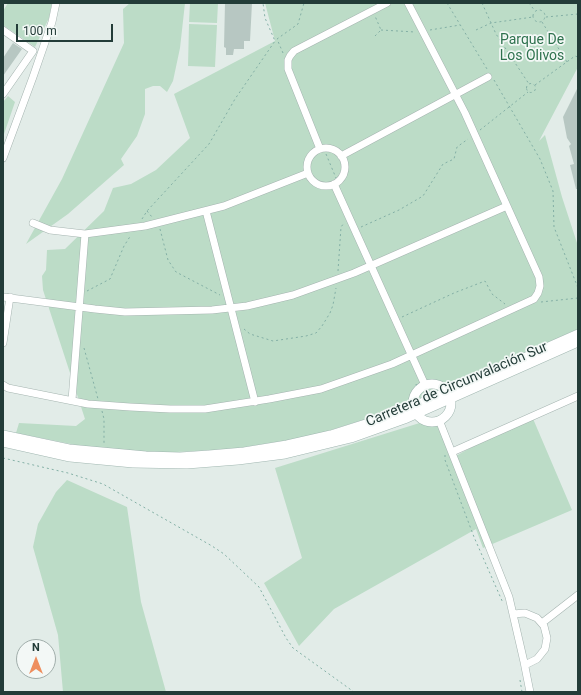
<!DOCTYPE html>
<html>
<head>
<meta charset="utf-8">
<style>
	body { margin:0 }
	#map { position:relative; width:581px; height:695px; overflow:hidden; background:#e2ece8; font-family:Roboto,sans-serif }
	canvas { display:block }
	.frame { position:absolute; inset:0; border:4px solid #233c38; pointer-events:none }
	.north { position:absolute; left:16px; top:639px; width:40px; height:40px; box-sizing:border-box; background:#f3f8f6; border:1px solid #a0adaa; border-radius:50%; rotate:0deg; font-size:11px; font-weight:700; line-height:16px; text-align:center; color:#233c38 }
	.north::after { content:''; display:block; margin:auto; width:14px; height:18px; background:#ee8e5e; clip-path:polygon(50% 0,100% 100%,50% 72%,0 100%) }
	.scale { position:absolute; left:16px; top:24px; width:97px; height:18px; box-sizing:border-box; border:2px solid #233c38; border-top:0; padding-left:5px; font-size:12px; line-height:14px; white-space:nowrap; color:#233c38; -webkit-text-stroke:3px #f3f8f6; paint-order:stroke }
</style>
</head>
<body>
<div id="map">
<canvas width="581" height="695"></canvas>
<div class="frame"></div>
<div class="north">N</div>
<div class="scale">100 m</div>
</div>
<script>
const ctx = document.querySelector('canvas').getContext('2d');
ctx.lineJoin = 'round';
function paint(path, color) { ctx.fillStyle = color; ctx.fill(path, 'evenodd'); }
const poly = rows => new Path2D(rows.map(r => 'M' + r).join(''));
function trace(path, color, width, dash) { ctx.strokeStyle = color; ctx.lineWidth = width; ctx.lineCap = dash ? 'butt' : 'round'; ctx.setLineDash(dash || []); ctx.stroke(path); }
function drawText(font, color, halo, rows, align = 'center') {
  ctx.font = font + ' Roboto,sans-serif'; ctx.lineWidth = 3.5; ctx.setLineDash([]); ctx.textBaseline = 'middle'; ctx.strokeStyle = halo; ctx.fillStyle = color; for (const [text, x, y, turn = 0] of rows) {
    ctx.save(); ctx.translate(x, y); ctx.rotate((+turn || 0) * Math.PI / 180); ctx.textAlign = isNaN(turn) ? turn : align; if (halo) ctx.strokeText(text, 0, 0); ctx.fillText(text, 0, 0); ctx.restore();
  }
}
const green = poly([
	[8,3,52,3,49,18,35,47,3,25,3,11],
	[130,3,185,3,180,48,173,81,167,92,160,86,153,86,145,89,145,114,137,136,121,159,124,165,68,214,26,244,62,179,124,43,123,9],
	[190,3,218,3,217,23,189,22],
	[265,3,578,3,578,67,539,141,545,135,562,197,578,246,578,329,420,399,376,416,308,437,232,449,159,453,86,447,16,433,19,423,76,426,85,419,43,290,42,276,46,270,47,250,65,249,104,211,113,188,131,184,156,170,190,138,174,94,275,41],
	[189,24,217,25,215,67,188,66],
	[8,96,15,102,3,137,3,102],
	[531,414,572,510,483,548,476,529,334,609,299,646,264,583,302,558,275,468,426,421,440,415,454,457],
	[67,480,127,507,141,602,166,692,63,692,58,635,33,547,38,524,56,492]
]);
const building = poly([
	[225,3,252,3,250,41,244,41,244,49,234,49,233,55,226,55,226,48,224,47],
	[13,43,22,49,3,76,3,58],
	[578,87,578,189,576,189,570,165,574,164,569,146,571,144,567,138,563,117]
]);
const path = poly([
	[447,3,487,69],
	[482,3,496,34,529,84],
	[529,3,535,11],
	'533 16a6 6 0 1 1 12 0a6 6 0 1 1-12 0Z',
	[546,17,578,14],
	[542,22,567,62],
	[381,30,415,32],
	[430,30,460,25],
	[476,30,491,23,533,17],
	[375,36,381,30,375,16],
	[283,53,277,39,298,24,304,3],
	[494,80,540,159,553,191,554,227,578,288],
	'526.5 88a4.5 4.5 0 1 1 9 0a4.5 4.5 0 1 1-9 0Z',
	[535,85,575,56,578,57],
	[480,130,528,92],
	[326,154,336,178],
	[147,211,152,217],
	[142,219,147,211,209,144,235,99,275,41,265,18,263,3],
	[361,227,399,210,423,196,443,164,454,159,457,147,468,139],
	[160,229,168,260,176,272,220,295],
	[338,271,341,227,344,223],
	[87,291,110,279,124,246,131,235],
	[541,302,578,298],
	[402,317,454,293,485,281,492,294,505,304],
	[244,329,250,334,273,341,306,336,316,333,322,326,330,313,333,305,336,288],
	[84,348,98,399],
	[416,384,420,394],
	[102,411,104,419,104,444],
	[445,455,445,460,474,537,503,603],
	[3,458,68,473,103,484,212,546,224,554,259,587,286,638,293,648,354,692],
	[520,680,522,692]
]);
const street = poly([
	[3,30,33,51,3,94],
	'307 167a19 19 0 1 1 38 0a19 19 0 1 1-38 0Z',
	[320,149,288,69,288,60,290,56,294,51,387,3],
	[341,156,488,77],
	[3,158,33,77,52,22,56,3],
	[334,184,425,385],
	[206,211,255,402],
	[33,223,50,230,85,234,145,226,224,206,308,173],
	[3,297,95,309,125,312,212,310,247,306,293,295,354,273,507,206],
	[3,343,10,297],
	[3,385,8,388,88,404,130,407,170,409,205,409,269,399,321,389,392,364,534,299,538,293,540,286,539,277,465,113,408,3],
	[72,400,85,234],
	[439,420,509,597,524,662,530,692],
	[452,452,578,396],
	[513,614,525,613,537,618,544,626,547,638,545,649,537,659,525,665],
	[542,623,578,595]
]);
const secondary = poly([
	'413 403a19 19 0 1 1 38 0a19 19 0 1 1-38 0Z',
	[3,435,69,449,146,456,180,457,209,455,244,452,287,445,331,435,394,415,578,334],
	[3,442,70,457,133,463,187,464,238,460,285,454,351,438,407,418,578,342]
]);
const parkNames = [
	["Parque De",532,40],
	["Los Olivos",532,56]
];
const streetNames = [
	["Carretera de Circunvalación Sur",457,385,-23]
];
paint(green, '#bcdcc7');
paint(building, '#b7c7c2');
trace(street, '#a5b4b0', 8);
trace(secondary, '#a1b7b1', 10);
trace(path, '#83afa5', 1, [2, 3]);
trace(street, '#fff', 7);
trace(secondary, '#fff', 9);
drawText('14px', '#2e724e', '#f3f8f6', parkNames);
drawText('14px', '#233c38', '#f3f8f6', streetNames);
</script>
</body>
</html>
